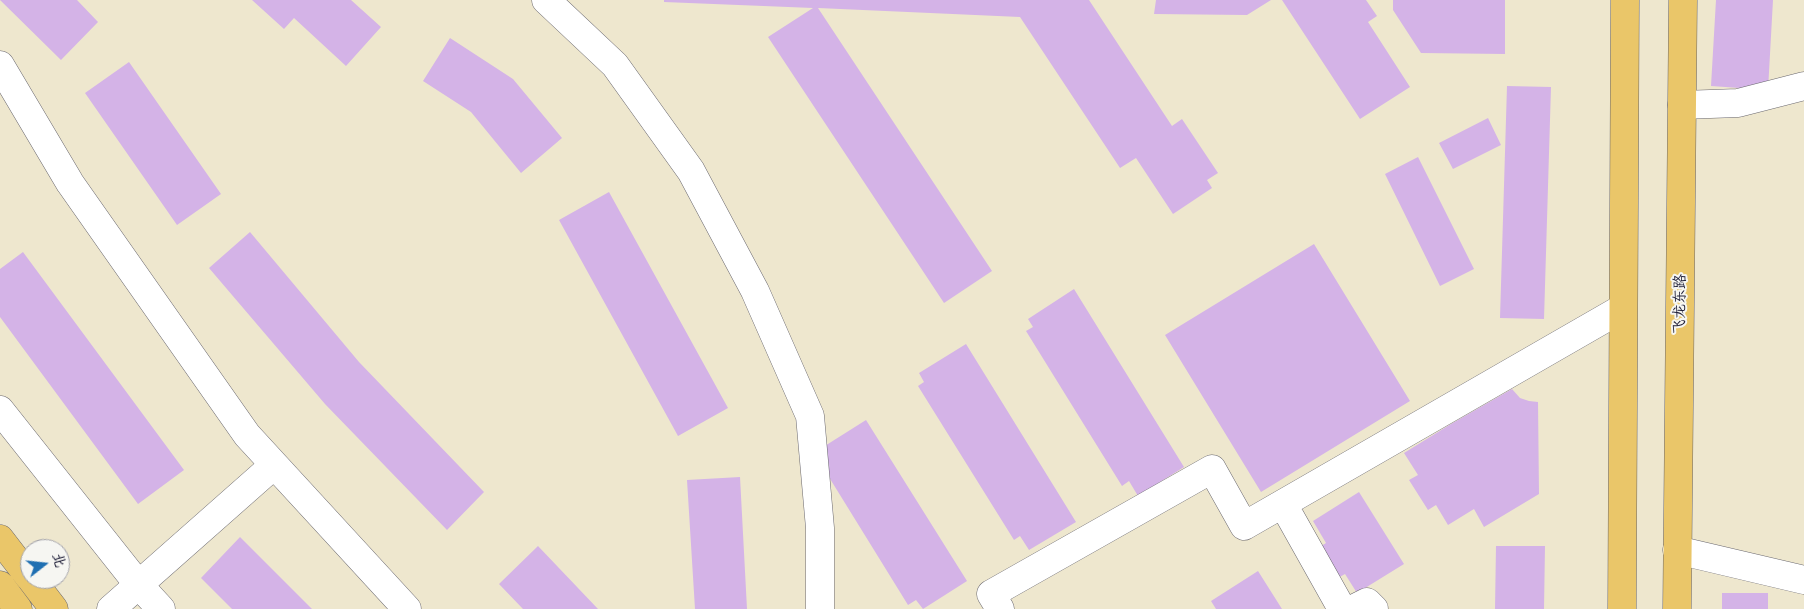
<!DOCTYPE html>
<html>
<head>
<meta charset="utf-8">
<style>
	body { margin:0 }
	#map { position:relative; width:1804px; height:609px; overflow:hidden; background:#eee7ce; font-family:"Comic Neue","LXGW WenKai TC",sans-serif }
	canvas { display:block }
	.north { position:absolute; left:20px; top:539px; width:50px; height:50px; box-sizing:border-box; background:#f6f6f2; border:1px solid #a1a1a9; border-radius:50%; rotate:74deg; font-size:14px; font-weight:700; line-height:20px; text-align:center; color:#22223b }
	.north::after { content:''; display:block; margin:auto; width:18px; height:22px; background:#1f6fb2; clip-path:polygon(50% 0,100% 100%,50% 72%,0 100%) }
</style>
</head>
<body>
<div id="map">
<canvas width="1804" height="609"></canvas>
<div class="north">北</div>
</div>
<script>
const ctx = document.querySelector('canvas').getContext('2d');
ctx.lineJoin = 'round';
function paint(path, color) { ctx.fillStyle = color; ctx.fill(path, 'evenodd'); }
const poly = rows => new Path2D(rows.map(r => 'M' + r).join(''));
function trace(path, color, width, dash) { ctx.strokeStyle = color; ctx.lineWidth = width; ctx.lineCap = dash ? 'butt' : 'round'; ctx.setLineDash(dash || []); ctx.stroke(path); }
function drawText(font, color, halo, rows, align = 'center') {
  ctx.font = font + ' "Comic Neue","LXGW WenKai TC",sans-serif'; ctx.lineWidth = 4; ctx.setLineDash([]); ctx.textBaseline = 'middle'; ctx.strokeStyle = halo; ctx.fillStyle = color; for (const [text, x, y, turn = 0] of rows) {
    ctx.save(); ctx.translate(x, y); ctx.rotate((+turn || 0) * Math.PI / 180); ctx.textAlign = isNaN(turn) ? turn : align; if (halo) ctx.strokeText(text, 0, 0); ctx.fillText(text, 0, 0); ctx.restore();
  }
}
const building = poly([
	[0,0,77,0,98,22,61,60],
	[252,0,351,0,381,27,346,66,294,18,284,29],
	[664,0,1089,0,1172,126,1182,119,1218,173,1207,180,1212,188,1173,214,1136,158,1120,168,1020,17,818,8,992,271,944,303,768,37,813,8,664,2],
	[1156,0,1271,0,1247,15,1154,14],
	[1282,0,1366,0,1377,16,1368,22,1410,87,1360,119],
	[1393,0,1505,0,1505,54,1421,53,1393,10],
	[1716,0,1773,0,1768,90,1711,86],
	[450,38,513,79,562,138,521,173,471,112,423,81],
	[129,62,221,194,177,225,85,93],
	[1507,86,1551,87,1544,319,1500,318],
	[1488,118,1501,145,1453,169,1439,143],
	[1418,157,1474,269,1440,286,1385,174],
	[609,192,728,408,678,436,559,220],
	[250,232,359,362,484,492,447,530,325,404,209,268],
	[1314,244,1410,401,1261,492,1165,335],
	[23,252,184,470,138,504,0,317,0,269],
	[1074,289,1184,467,1138,496,1129,481,1122,486,1026,331,1033,327,1028,319],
	[966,344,1076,522,1029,550,1020,536,1014,540,918,386,924,382,919,373],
	[1512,389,1520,398,1529,401,1538,402,1539,494,1484,527,1474,509,1448,525,1436,505,1428,510,1409,480,1418,475,1404,453,1451,424],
	[866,420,967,581,923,609,916,600,908,605,819,461,820,449],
	[740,477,747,609,695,609,687,480],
	[1359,492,1404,564,1357,593,1345,574,1336,579,1318,548,1326,543,1313,521],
	[240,537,312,609,232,609,201,578],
	[538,546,598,609,523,609,499,584],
	[1496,546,1545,546,1544,609,1495,609],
	[1258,571,1282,609,1216,609,1211,601],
	[1722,593,1768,593,1768,609,1722,609]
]);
const minor = poly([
	[546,0,615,65,691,171,755,291,810,416,820,528,820,609],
	[0,65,70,183,247,435,407,609],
	[1682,105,1738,103,1804,86],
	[0,410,138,584,161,609],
	[1283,504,1342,609],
	[1677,550,1804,580],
	[111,609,274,465],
	[1000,609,991,594,1212,469,1244,526,1623,308],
	[1353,609,1367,602,1374,609]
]);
const major = poly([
	[0,539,30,578],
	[31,579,54,609],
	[0,585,18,609],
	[1622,609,1625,0],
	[1677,609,1683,0]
]);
const streetNames = [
	["飞龙东路",1680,304,-89]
];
paint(building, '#d4b3e7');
trace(minor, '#69676e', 29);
trace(major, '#69676e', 29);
trace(minor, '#fff', 28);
trace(major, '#eac669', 28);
drawText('15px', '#22223b', '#f6f6f2', streetNames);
</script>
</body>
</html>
